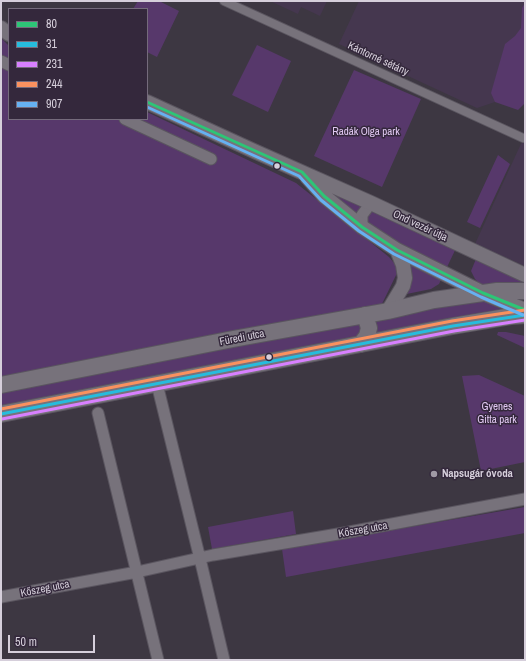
<!DOCTYPE html>
<html>
<head>
<meta charset="utf-8">
<style>
	body { margin:0 }
	#map { position:relative; width:526px; height:661px; overflow:hidden; background:#3d3742; font-family:"Archivo Narrow",sans-serif }
	canvas { display:block }
	.frame { position:absolute; inset:0; border:2px solid #d6cfdb; pointer-events:none }
	.legend { position:absolute; left:8px; top:8px; width:140px; height:112px; box-sizing:border-box; background:#34283c; border:1px solid #756b7c; margin:0; padding:5px 7px; list-style:none; font-size:12px; color:#d6cfdb }
	.legend li { display:flex; align-items:center; gap:8px; height:20px }
	.legend b { width:20px; border:1px solid #756b7c }
	.scale { position:absolute; left:8px; top:635px; width:87px; height:18px; box-sizing:border-box; border:2px solid #d6cfdb; border-top:0; padding-left:5px; font-size:12px; line-height:14px; white-space:nowrap; color:#d6cfdb; -webkit-text-stroke:3px #34283c; paint-order:stroke }
</style>
</head>
<body>
<div id="map">
<canvas width="526" height="661"></canvas>
<div class="frame"></div>
<ul class="legend">
<li><b style="height:5px;background:#2dc577"></b>80</li>
<li><b style="height:5px;background:#26bcdd"></b>31</li>
<li><b style="height:5px;background:#d880ff"></b>231</li>
<li><b style="height:5px;background:#fa915f"></b>244</li>
<li><b style="height:5px;background:#66b1f2"></b>907</li>
</ul>
<div class="scale">50 m</div>
</div>
<script>
const ctx = document.querySelector('canvas').getContext('2d');
ctx.lineJoin = 'round';
function paint(path, color) { ctx.fillStyle = color; ctx.fill(path, 'evenodd'); }
const poly = rows => new Path2D(rows.map(r => 'M' + r).join(''));
function trace(path, color, width, dash) { ctx.strokeStyle = color; ctx.lineWidth = width; ctx.lineCap = dash ? 'butt' : 'round'; ctx.setLineDash(dash || []); ctx.stroke(path); }
function drawText(font, color, halo, rows, align = 'center') {
  ctx.font = font + ' "Archivo Narrow",sans-serif'; ctx.lineWidth = 3; ctx.setLineDash([]); ctx.textBaseline = 'middle'; ctx.strokeStyle = halo; ctx.fillStyle = color; for (const [text, x, y, turn = 0] of rows) {
    ctx.save(); ctx.translate(x, y); ctx.rotate((+turn || 0) * Math.PI / 180); ctx.textAlign = isNaN(turn) ? turn : align; if (halo) ctx.strokeText(text, 0, 0); ctx.fillText(text, 0, 0); ctx.restore();
  }
}
const built = poly([
	[270,1,327,1,320,16,301,7,298,14],
	[359,1,525,1,525,37,495,102,477,108,339,44],
	[525,135,525,266,475,244]
]);
const green = poly([
	[138,1,159,1,179,11,157,57,147,52,147,9,133,9],
	[525,3,525,103,518,110,495,102,491,93,505,44,515,36,521,28,522,8],
	[1,38,9,46,9,119,147,119,147,112,296,183,389,257,399,269,380,308,1,380],
	[257,45,291,61,268,112,232,95],
	[354,70,421,99,382,187,314,156],
	[498,155,510,164,480,228,467,222],
	[302,172,458,244,439,284,431,289,397,296,403,265],
	[476,259,523,282,522,284,481,285,475,279,471,271],
	[482,299,507,312,1,409,1,392],
	[498,332,506,332,525,336,525,348,497,335],
	[479,375,525,396,525,462,481,471,462,376],
	[525,507,525,533,286,577,282,549],
	[293,511,296,534,212,549,208,527]
]);
const pedestrian = poly([
	[224,1,523,138]
]);
const minor = poly([
	[1,61,9,65],
	[125,119,211,159],
	[362,227,362,215,371,203],
	[157,384,202,567,224,660],
	[98,413,158,660],
	[1,597,137,572,213,555,344,533,525,499]
]);
const tertiary = poly([
	[1,28,9,34],
	[147,102,254,151,371,203,525,275],
	[307,177,324,196,362,227,397,250,483,293,525,310],
	[388,311,403,286,405,278,403,265,397,250]
]);
const secondary = poly([
	[361,344,367,336,369,328,365,315],
	[1,385,233,339,388,311,434,300,497,291,525,291],
	[1,414,453,326,512,316,525,315]
]);
const bus1 = poly([
	[147,102,302,172,324,196,362,227,397,250,483,293,525,310]
]);
const bus2 = poly([
	[1,414,453,326,525,315]
]);
const bus3 = poly([
	[2,419,454,331,525,320]
]);
const bus4 = poly([
	[1,409,452,321,525,310]
]);
const bus5 = poly([
	[147,107,299,176,321,200,359,231,394,254,481,297,523,315]
]);
const markers = [
	[277,166,3.5,"#d6cfdb"],
	[269,357,3.5,"#d6cfdb"],
	[434,474,4,"#a09aa5"]
];
const streetNames = [
	["Kántorné sétány",378,59,25],
	["Ond vezér útja",420,226,25],
	["Füredi utca",242,338,-11],
	["Kőszeg utca",363,530,-10],
	["Kőszeg utca",45,589,-11]
];
const parkNames = [
	["Radák Olga park",366,132],
	["Gyenes",497,407],
	["Gitta park",497,420]
];
const poiNames = [
	["Napsugár óvoda",442,474]
];
paint(built, '#45374f');
paint(green, '#57386b');
trace(pedestrian, '#5a555f', 10);
trace(minor, '#5a555f', 13);
trace(tertiary, '#5a555f', 16);
trace(secondary, '#5a555f', 18);
trace(pedestrian, '#77727b', 8);
trace(minor, '#77727b', 11);
trace(tertiary, '#77727b', 14);
trace(secondary, '#77727b', 16);
trace(bus1, '#2dc577', 3);
trace(bus2, '#26bcdd', 3);
trace(bus3, '#d880ff', 3);
trace(bus4, '#fa915f', 3);
trace(bus5, '#66b1f2', 3);
for (const [x, y, r, color] of markers) { const dot = new Path2D(); dot.arc(x, y, r, 0, 2 * Math.PI); ctx.fillStyle = color; ctx.fill(dot); trace(dot, '#34283c', 1.5); }
drawText('11px', '#d6cfdb', '#34283c', streetNames);
drawText('11px', '#e1c8f2', '#34283c', parkNames);
drawText('bold 11px', '#d6cfdb', '#34283c', poiNames, 'left');
</script>
</body>
</html>
